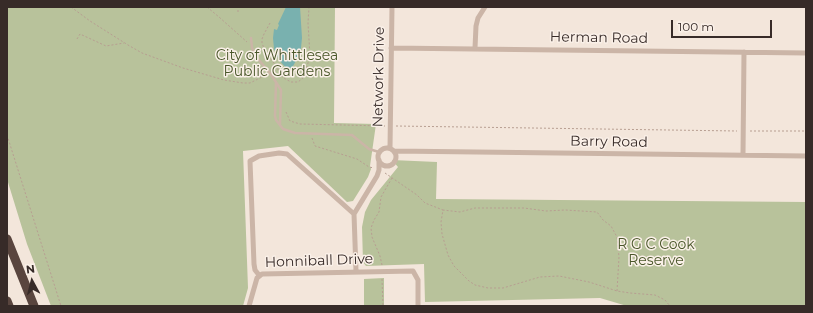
<!DOCTYPE html>
<html>
<head>
<meta charset="utf-8">
<style>
	body { margin:0 }
	#map { position:relative; width:813px; height:313px; overflow:hidden; background:#f3e6db; font-family:Montserrat,sans-serif }
	canvas { display:block }
	.frame { position:absolute; inset:0; border:8px solid #372b28; pointer-events:none }
	.north { position:absolute; left:12px; top:261px; width:40px; height:40px; -webkit-text-stroke:3px #faf0e8; paint-order:stroke; rotate:353deg; font-size:11px; font-weight:700; line-height:16px; text-align:center; color:#372b28 }
	.north::after { content:''; display:block; margin:auto; width:14px; height:18px; background:#372b28; clip-path:polygon(50% 0,100% 100%,50% 72%,0 100%) }
	.scale { position:absolute; left:671px; top:20px; width:101px; height:18px; box-sizing:border-box; border:2px solid #372b28; border-top:0; padding-left:5px; font-size:12px; line-height:14px; white-space:nowrap; color:#372b28; -webkit-text-stroke:3px #faf0e8; paint-order:stroke }
</style>
</head>
<body>
<div id="map">
<canvas width="813" height="313"></canvas>
<div class="frame"></div>
<div class="north">N</div>
<div class="scale">100 m</div>
</div>
<script>
const ctx = document.querySelector('canvas').getContext('2d');
ctx.lineJoin = 'round';
function paint(path, color) { ctx.fillStyle = color; ctx.fill(path, 'evenodd'); }
const poly = rows => new Path2D(rows.map(r => 'M' + r).join(''));
function trace(path, color, width, dash) { ctx.strokeStyle = color; ctx.lineWidth = width; ctx.lineCap = dash ? 'butt' : 'round'; ctx.setLineDash(dash || []); ctx.stroke(path); }
function drawText(font, color, halo, rows, align = 'center') {
  ctx.font = font + ' Montserrat,sans-serif'; ctx.lineWidth = 3; ctx.setLineDash([]); ctx.textBaseline = 'middle'; ctx.strokeStyle = halo; ctx.fillStyle = color; for (const [text, x, y, turn = 0] of rows) {
    ctx.save(); ctx.translate(x, y); ctx.rotate((+turn || 0) * Math.PI / 180); ctx.textAlign = isNaN(turn) ? turn : align; if (halo) ctx.strokeText(text, 0, 0); ctx.fillText(text, 0, 0); ctx.restore();
  }
}
const green = poly([
	[7,7,335,7,334,123,376,124,370,166,371,169,368,177,353,201,347,202,288,146,243,151,248,288,243,306,51,306,27,244,7,179],
	[392,160,437,162,436,199,806,202,806,306,627,306,600,298,425,302,424,264,366,266,363,262,362,227,365,212,371,200,398,167],
	[384,278,384,306,364,306,364,279]
]);
const water = poly([
	[286,7,300,7,302,38,301,48,297,59,293,66,288,70,279,60,274,49,273,38,274,29,277,30,279,25,278,24]
]);
const path = poly([
	[71,7,90,21,128,45,142,53,183,68,224,80,243,83,250,83,266,75],
	[207,7,219,17,247,42],
	[238,12,238,7],
	[270,23,264,34,262,39,262,43,265,51,276,66,282,77,291,82,298,82,303,78,306,70,310,56,308,23,309,7],
	[77,39,80,34,106,46,124,43],
	[286,112,290,121,300,124,385,126],
	[396,126,737,131],
	[750,131,806,131],
	[7,135,61,306],
	[312,138,315,146,357,159,369,167,374,168],
	[385,173,417,195,425,203,443,210],
	[382,265,380,256,372,237,371,228,374,220,379,212,381,197,392,178],
	[382,279,383,306],
	[617,291,619,257,617,237,611,226,603,220,597,212,565,210,546,211,524,208,475,208,460,212,443,210,441,222,442,234,448,255,454,266,469,281,475,285,488,288,503,288,540,277,559,276,589,282,617,291,630,293,655,295,665,300,670,306]
]);
const lane = poly([
	[251,38,252,48,258,59,270,73,281,90,280,124],
	[276,82,275,116,276,120,283,129,295,133,352,135,369,149,379,152]
]);
const street = poly([
	[391,48,806,53],
	[475,48,476,26,478,18,485,7],
	'378 157a9 9 0 1 1 18 0a9 9 0 1 1-18 0Z',
	[390,148,392,7],
	[394,151,806,156],
	[743,155,744,52],
	[356,271,354,214,377,176,379,170,379,160],
	[259,275,255,270,254,264,250,161,259,156,279,153,287,154,354,214],
	[249,306,257,278,262,274,413,271,418,280,418,306]
]);
const highway = poly([
	[7,239,34,306],
	[7,301,9,306]
]);
const streetNames = [
	["Herman Road",599,38,1],
	["Network Drive",379,77,-89],
	["Barry Road",609,142,1],
	["Honniball Drive",319,261,-2]
];
const parkNames = [
	["City of Whittlesea",277,56],
	["Public Gardens",277,72],
	["R G C Cook",656,245],
	["Reserve",656,261]
];
paint(green, '#b8c29b');
paint(water, '#79b1af');
trace(path, '#b79e91', 1, [2, 2]);
trace(lane, '#cbb5a7', 2.5);
trace(street, '#cbb5a7', 5);
trace(highway, '#59453e', 9);
drawText('14px', '#372b28', '#faf0e8', streetNames);
drawText('14px', '#4a572a', '#faf0e8', parkNames);
</script>
</body>
</html>
